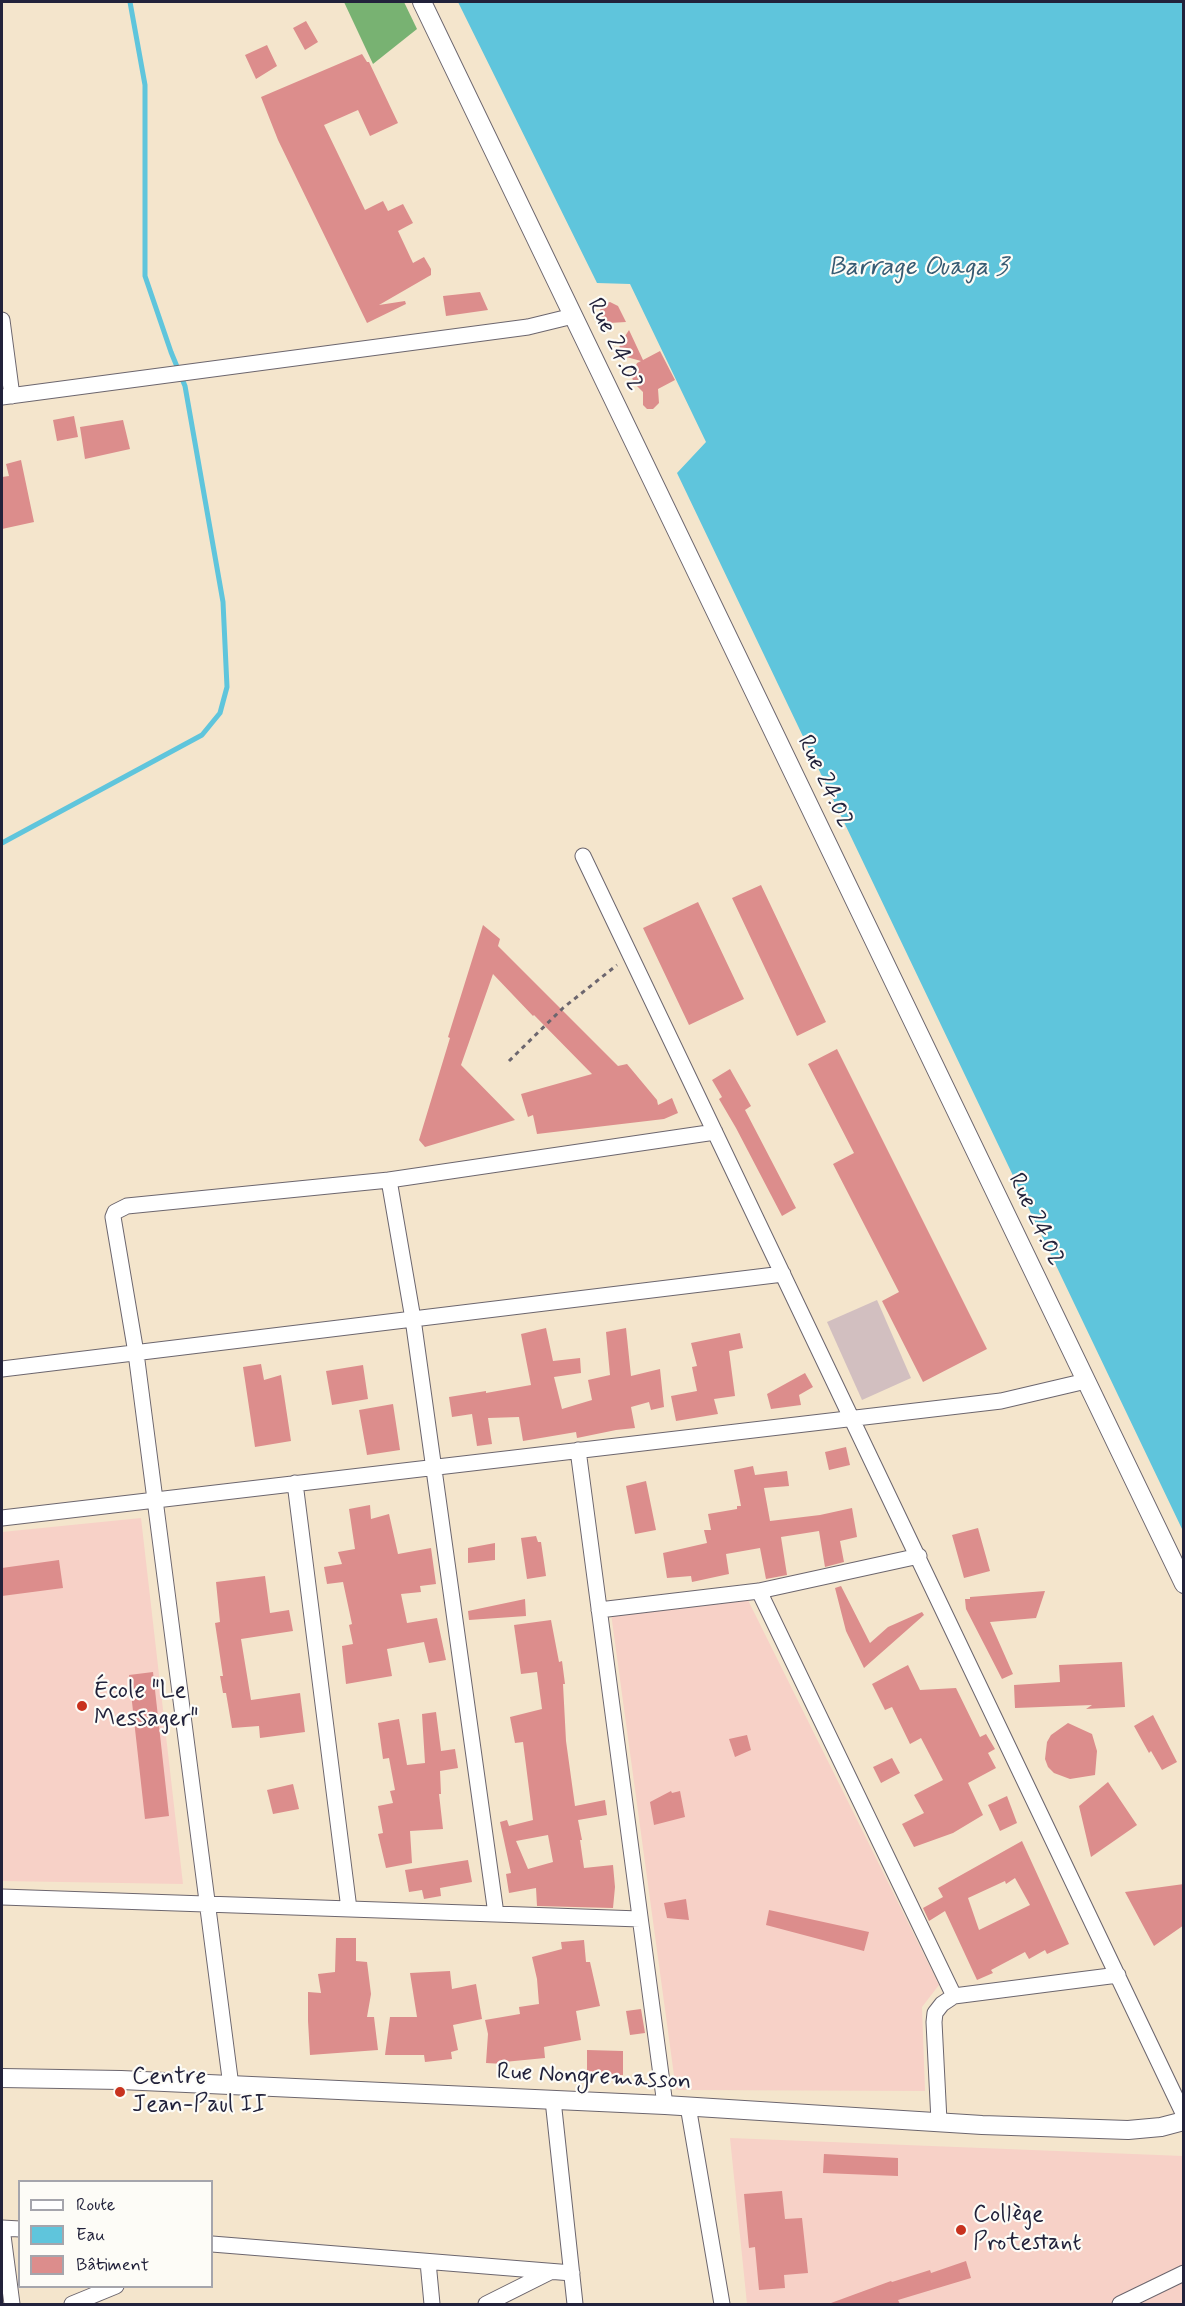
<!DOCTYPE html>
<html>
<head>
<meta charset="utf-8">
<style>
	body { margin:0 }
	#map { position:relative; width:1185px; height:2306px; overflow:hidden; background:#f4e5cc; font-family:Mynerve,sans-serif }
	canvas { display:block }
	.frame { position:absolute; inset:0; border:3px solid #22223b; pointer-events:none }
	.legend { position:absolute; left:18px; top:2180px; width:195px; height:108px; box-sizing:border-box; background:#fdfcf7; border:2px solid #a5a5ac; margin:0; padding:8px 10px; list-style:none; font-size:18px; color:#22223b }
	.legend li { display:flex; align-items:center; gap:12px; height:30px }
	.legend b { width:30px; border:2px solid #a5a5ac }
</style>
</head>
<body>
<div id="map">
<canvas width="1185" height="2306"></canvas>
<div class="frame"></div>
<ul class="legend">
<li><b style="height:8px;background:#fff"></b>Route</li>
<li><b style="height:16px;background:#5fc5dc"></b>Eau</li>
<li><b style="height:16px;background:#dc8d8c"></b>Bâtiment</li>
</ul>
</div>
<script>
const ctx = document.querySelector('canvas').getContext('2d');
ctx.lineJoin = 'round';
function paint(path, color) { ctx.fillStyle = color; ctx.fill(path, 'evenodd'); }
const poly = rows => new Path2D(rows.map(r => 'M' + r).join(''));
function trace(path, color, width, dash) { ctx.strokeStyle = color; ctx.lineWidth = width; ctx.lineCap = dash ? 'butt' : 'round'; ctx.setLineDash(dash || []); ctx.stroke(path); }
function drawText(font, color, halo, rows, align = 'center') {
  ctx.font = font + ' Mynerve,sans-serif'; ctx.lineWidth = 4.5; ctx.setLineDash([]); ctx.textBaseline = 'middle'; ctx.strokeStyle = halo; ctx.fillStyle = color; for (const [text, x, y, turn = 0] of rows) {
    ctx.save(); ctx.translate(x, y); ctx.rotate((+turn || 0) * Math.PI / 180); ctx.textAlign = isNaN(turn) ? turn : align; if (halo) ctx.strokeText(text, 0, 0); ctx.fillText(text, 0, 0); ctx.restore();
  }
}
const built = poly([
	[141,1518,183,1884,2,1881,2,1532],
	[743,1590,939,1985,922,2007,925,2091,676,2090,610,1606],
	[730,2138,1183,2156,1183,2304,747,2304]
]);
const industrial = poly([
	[877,1300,911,1378,862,1400,827,1322]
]);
const forest = poly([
	[344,2,404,2,417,29,373,64]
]);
const water = poly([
	[458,2,1183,2,1183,1531,677,473,706,442,630,284,597,283]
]);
const stream = poly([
	[2,843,202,735,220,713,227,687,223,602,185,386,171,352,145,276,145,85,130,2]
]);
const building = poly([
	[306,21,318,42,305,50,293,28],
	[267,45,277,66,256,79,245,55],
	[362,54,367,62,369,62,398,123,370,136,358,110,324,125,365,210,383,201,388,211,403,204,413,223,398,231,413,263,424,257,431,269,431,275,379,305,405,301,406,304,367,323,278,140,261,97],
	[480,292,488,310,446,316,443,296],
	[610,302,618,306,626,322,609,323,602,320,600,310,604,304],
	[629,330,643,360,660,351,675,380,658,389,659,403,653,409,647,409,643,405,643,392,633,382,632,375,637,363,641,361,623,356,619,350,620,344],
	[74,416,78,437,57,441,53,420],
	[123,420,130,449,85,459,80,427],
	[21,460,34,522,2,529,2,477,9,476,6,464],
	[761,885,826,1022,797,1036,732,898],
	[698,902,744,999,689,1025,643,928],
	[483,925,500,939,498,946,618,1066,627,1064,657,1100,658,1105,672,1098,678,1113,664,1119,537,1134,533,1115,528,1117,521,1094,592,1074,534,1015,533,1016,493,974,461,1065,515,1120,425,1147,419,1140,450,1038,448,1037],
	[837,1049,987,1349,923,1382,882,1301,899,1292,833,1164,854,1153,808,1064],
	[730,1069,751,1106,745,1110,796,1208,782,1216,736,1128,719,1099,722,1097,712,1080],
	[546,1328,553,1361,580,1358,581,1373,554,1377,562,1409,592,1400,588,1380,610,1375,606,1332,626,1328,631,1376,660,1369,664,1407,651,1410,649,1402,631,1407,635,1428,616,1430,577,1438,576,1432,523,1441,519,1417,488,1418,492,1444,477,1446,472,1414,452,1417,449,1397,486,1391,486,1393,531,1385,521,1334],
	[740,1333,743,1348,729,1351,735,1396,714,1399,718,1414,676,1421,671,1396,697,1391,692,1367,697,1366,691,1343],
	[261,1364,264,1380,281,1375,291,1441,255,1447,243,1367],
	[363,1365,368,1399,332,1405,326,1371],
	[805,1373,813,1387,799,1395,801,1405,771,1409,767,1394],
	[393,1404,400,1450,367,1455,359,1410],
	[846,1447,850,1465,829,1470,825,1452],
	[753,1466,755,1475,787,1471,789,1486,764,1488,770,1521,820,1515,852,1508,857,1537,840,1541,844,1562,825,1567,819,1531,781,1537,787,1575,766,1579,760,1548,726,1554,729,1574,692,1582,691,1576,667,1578,663,1553,707,1543,704,1530,711,1530,708,1514,737,1509,737,1506,741,1506,734,1470],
	[646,1481,656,1530,635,1534,626,1486],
	[370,1505,371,1519,389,1514,398,1554,431,1548,436,1584,420,1586,421,1592,401,1594,407,1623,437,1618,446,1660,429,1663,424,1642,387,1649,392,1676,346,1684,342,1646,353,1644,349,1625,352,1624,343,1582,327,1584,324,1567,342,1564,338,1552,355,1549,349,1509],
	[978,1528,990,1571,964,1578,952,1535],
	[536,1536,538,1542,541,1542,546,1576,527,1579,521,1538],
	[495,1543,495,1560,468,1563,468,1548],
	[59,1560,63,1588,2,1596,2,1568],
	[265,1576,270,1613,289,1610,293,1631,241,1639,251,1700,300,1693,305,1732,260,1738,259,1726,232,1728,226,1693,223,1693,220,1676,223,1676,215,1623,220,1622,216,1582],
	[841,1586,870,1643,888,1627,922,1612,924,1615,864,1668,846,1631,835,1588],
	[1045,1591,1036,1618,990,1622,1013,1674,1002,1679,966,1609,965,1599,970,1599,970,1597],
	[525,1599,526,1616,469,1620,468,1611],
	[551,1620,559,1662,562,1661,565,1684,563,1684,566,1741,575,1806,605,1800,607,1815,578,1820,582,1840,580,1840,584,1868,613,1865,615,1887,613,1908,537,1906,536,1888,509,1893,506,1874,511,1873,500,1822,507,1820,509,1826,533,1820,523,1742,515,1743,510,1717,542,1709,537,1672,521,1674,514,1625],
	[548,1835,553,1862,528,1869,516,1841],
	[1122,1662,1125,1707,1086,1709,1092,1705,1015,1708,1014,1685,1060,1682,1059,1665],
	[908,1665,920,1690,956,1688,980,1737,986,1734,995,1749,988,1753,996,1768,968,1783,983,1815,953,1833,914,1847,902,1824,924,1813,914,1795,943,1780,921,1738,910,1744,892,1707,885,1710,872,1684],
	[153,1672,169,1816,145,1819,129,1675],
	[436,1712,441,1751,455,1749,458,1768,440,1771,441,1794,439,1794,443,1829,410,1831,412,1863,386,1868,378,1834,383,1833,378,1806,393,1803,390,1791,395,1790,389,1758,383,1759,378,1723,399,1719,407,1765,425,1763,422,1714],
	[1153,1715,1177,1762,1162,1770,1151,1751,1149,1753,1134,1726],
	[1068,1723,1092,1734,1097,1751,1095,1775,1070,1779,1054,1773,1048,1767,1045,1759,1047,1742,1051,1735],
	[747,1735,751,1750,735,1757,729,1739],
	[892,1758,900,1773,881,1783,873,1767],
	[1108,1782,1137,1825,1091,1857,1079,1806],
	[293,1784,299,1809,273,1814,267,1790],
	[671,1791,672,1793,680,1791,685,1817,654,1825,650,1802],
	[1007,1796,1017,1823,1000,1831,988,1805],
	[1022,1841,1069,1944,1047,1954,1045,1950,1029,1959,1025,1952,991,1970,993,1973,977,1980,945,1911,929,1921,923,1908,943,1897,938,1888],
	[1015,1878,1030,1905,979,1930,968,1898,1005,1881,1006,1884],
	[468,1860,472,1882,440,1888,441,1896,424,1899,422,1890,409,1892,405,1870],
	[1184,1884,1184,1925,1154,1946,1125,1892],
	[686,1899,689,1920,667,1918,664,1903],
	[769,1910,869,1932,864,1951,766,1925],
	[336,1938,356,1938,356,1961,367,1962,371,1994,367,2017,374,2017,378,2050,310,2055,308,2021,308,1992,321,1993,318,1974,335,1972],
	[584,1940,586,1962,590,1962,600,2006,576,2011,581,2040,544,2047,545,2058,504,2062,504,2064,486,2063,488,2034,485,2020,520,2014,519,2007,539,2004,537,1979,532,1957,562,1949,561,1942],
	[450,1971,452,1989,476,1984,482,2019,453,2025,458,2050,451,2052,452,2059,425,2062,424,2055,385,2055,390,2017,417,2017,410,1973],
	[641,2009,645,2033,630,2035,626,2011],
	[587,2050,623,2051,623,2075,587,2074],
	[824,2154,898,2158,898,2176,823,2173],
	[782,2191,785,2219,802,2218,808,2273,784,2275,785,2288,759,2290,755,2247,749,2248,744,2194],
	[966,2261,971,2278,898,2300,900,2304,831,2304,831,2303,891,2281,892,2282,930,2270,931,2273]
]);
const path = poly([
	[509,1061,563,1008,617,965]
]);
const minor = poly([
	[2,320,12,396],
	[2,397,528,327,573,316],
	[583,856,1184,2115],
	[389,1180,413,1319,496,1914],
	[2,1369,783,1274],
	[578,1450,665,2105],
	[295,1483,349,1909],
	[2,1518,1001,1401,1086,1381],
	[759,1591,954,1996],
	[599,1610,759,1591,919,1556],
	[2,1897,640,1919],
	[231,2086,136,1353,113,1217,115,1212,127,1206,389,1180,715,1132],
	[553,2100,575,2304],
	[688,2106,722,2304],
	[939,2121,934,2022,935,2013,942,2004,954,1996,1118,1975],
	[2,2228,12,2304],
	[2,2228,20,2229],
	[212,2244,572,2273],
	[428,2262,432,2304],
	[72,2304,116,2286],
	[486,2304,550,2272],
	[1120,2304,1184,2273]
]);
const tertiary = poly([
	[422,2,1184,1584],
	[2,2078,121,2080,665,2105,982,2125,1128,2130,1161,2127,1184,2121]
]);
const markers = [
	[82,1706,6,"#c8321e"],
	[120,2092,6,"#c8321e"],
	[961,2230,6,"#c8321e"]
];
const streetNames = [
	["Rue 24.02",614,345,64],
	["Rue 24.02",824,782,64],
	["Rue 24.02",1035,1220,64],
	["Rue Nongremasson",594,2078,3]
];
const poiNames = [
	["École \"Le",94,1692],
	["Messager\"",94,1720],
	["Centre",132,2078],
	["Jean-Paul II",132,2106],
	["Collège",973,2216],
	["Protestant",973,2244]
];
const waterNames = [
	["Barrage Ouaga 3",918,269]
];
paint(built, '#f7d1c7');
paint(industrial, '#d2bfc0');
paint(forest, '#78b272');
paint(water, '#5fc5dc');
trace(stream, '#5fc5dc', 5);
paint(building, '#dc8d8c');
trace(minor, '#6c666e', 17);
trace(tertiary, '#6c666e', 20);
trace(path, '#6c666e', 3, [4.5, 4.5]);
trace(minor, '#fff', 15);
trace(tertiary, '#fff', 18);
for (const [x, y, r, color] of markers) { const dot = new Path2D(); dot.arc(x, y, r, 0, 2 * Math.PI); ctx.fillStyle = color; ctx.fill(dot); trace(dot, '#fdfcf7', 2); }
drawText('24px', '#22223b', '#fdfcf7', streetNames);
drawText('24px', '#22223b', '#fdfcf7', poiNames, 'left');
drawText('italic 26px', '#375b73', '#fdfcf7', waterNames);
</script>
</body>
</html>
